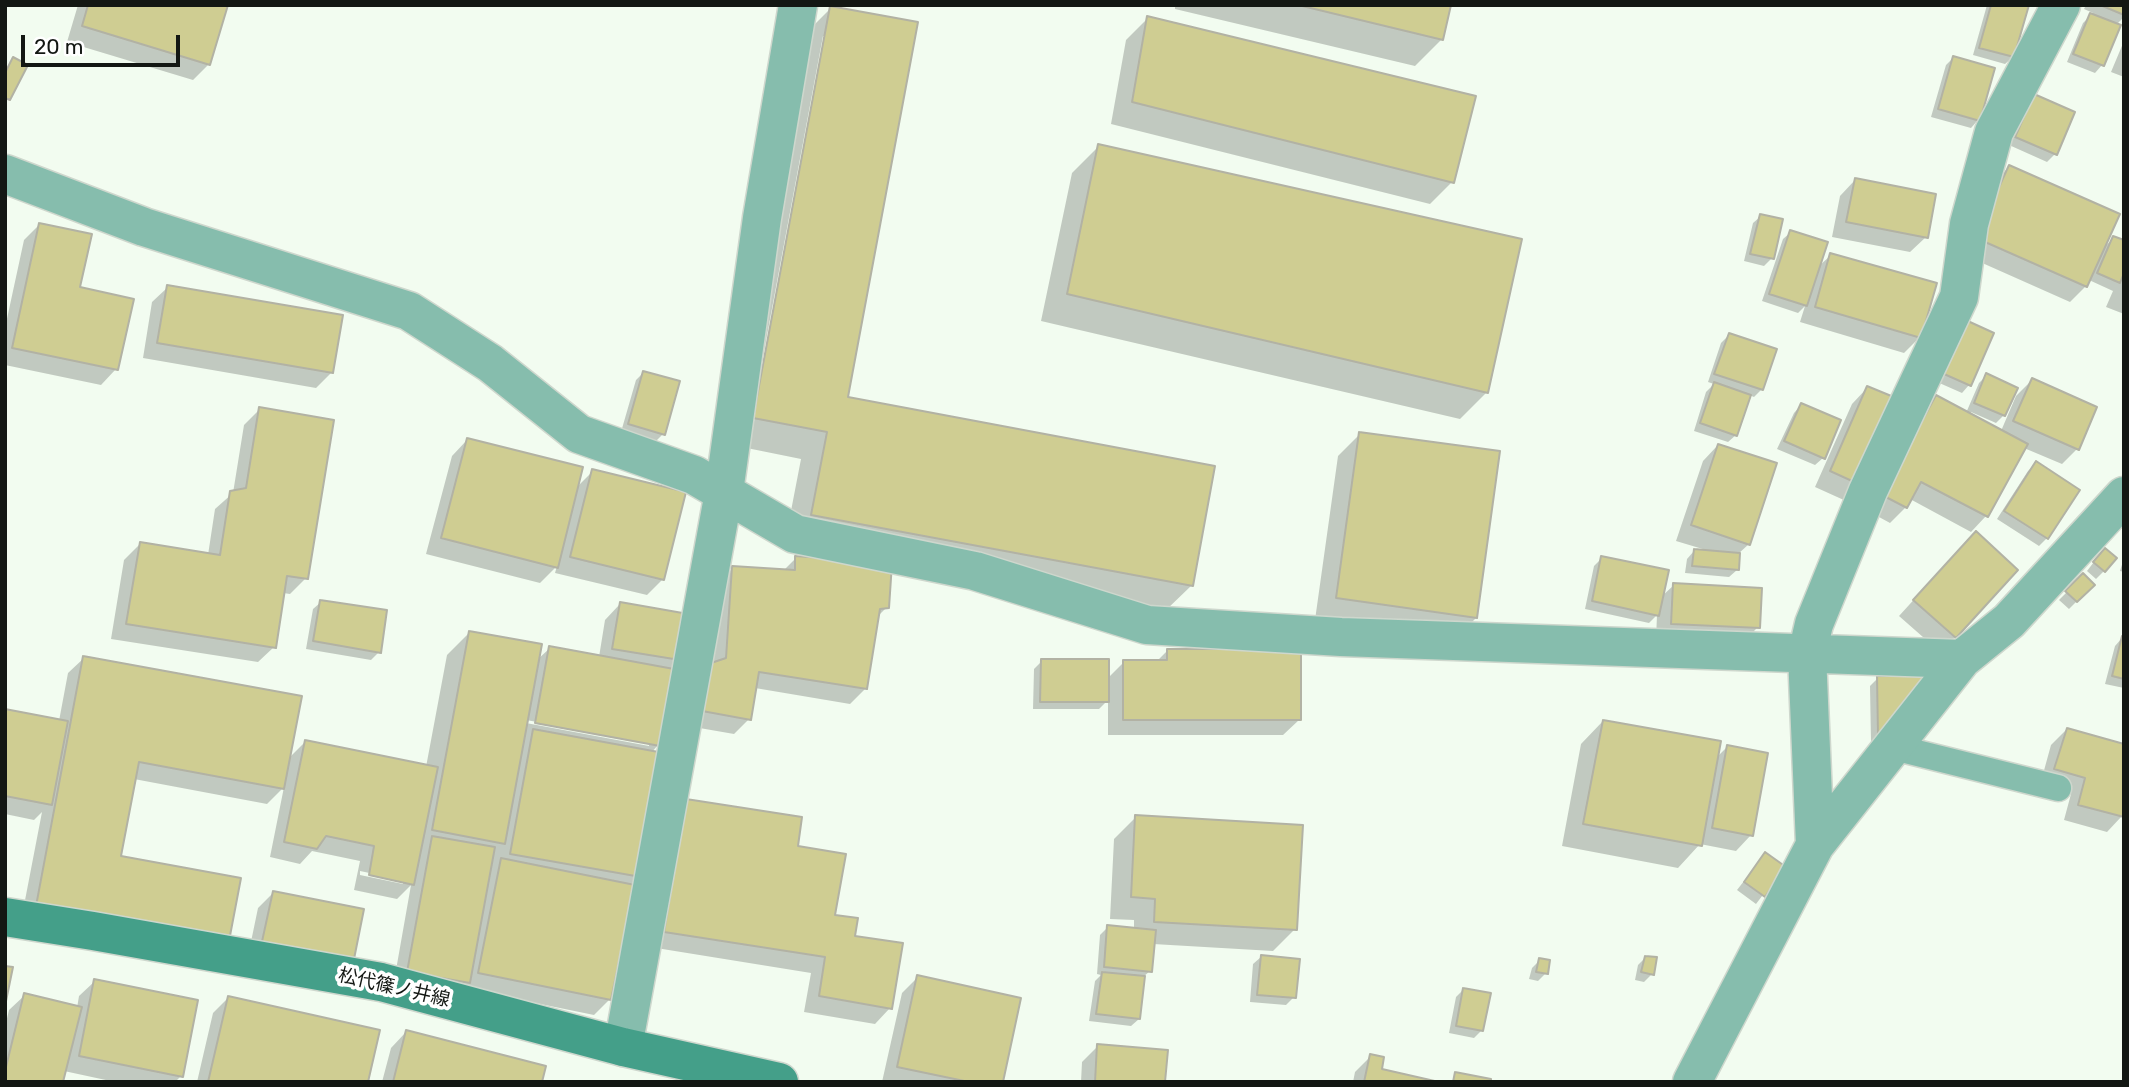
<!DOCTYPE html>
<html>
<head>
<meta charset="utf-8">
<style>
	body { margin:0 }
	#map { position:relative; width:2129px; height:1087px; overflow:hidden; background:#f2fcf0; font-family:Rubik,sans-serif }
	canvas { display:block }
	.frame { position:absolute; inset:0; border:7px solid #131713; pointer-events:none }
	.scale { position:absolute; left:21px; top:35px; width:159px; height:32px; box-sizing:border-box; border:4px solid #131713; border-top:0; padding-left:9px; font-size:21px; line-height:24px; white-space:nowrap; color:#131713; -webkit-text-stroke:5px #fff; paint-order:stroke }
</style>
</head>
<body>
<div id="map">
<canvas width="2129" height="1087"></canvas>
<div class="frame"></div>
<div class="scale">20 m</div>
</div>
<script>
const ctx = document.querySelector('canvas').getContext('2d');
ctx.lineJoin = 'round';
function paint(path, color) { ctx.fillStyle = color; ctx.fill(path, 'evenodd'); }
const poly = rows => new Path2D(rows.map(r => 'M' + r).join(''));
function trace(path, color, width, dash) { ctx.strokeStyle = color; ctx.lineWidth = width; ctx.lineCap = dash ? 'butt' : 'round'; ctx.setLineDash(dash || []); ctx.stroke(path); }
function drawText(font, color, halo, rows, align = 'center') {
  ctx.font = font + ' Rubik,"Noto Sans JP",sans-serif'; ctx.lineWidth = 7; ctx.setLineDash([]); ctx.textBaseline = 'middle'; ctx.strokeStyle = halo; ctx.fillStyle = color; for (const [text, x, y, turn = 0] of rows) {
    ctx.save(); ctx.translate(x, y); ctx.rotate((+turn || 0) * Math.PI / 180); ctx.textAlign = isNaN(turn) ? turn : align; if (halo) ctx.strokeText(text, 0, 0); ctx.fillText(text, 0, 0); ctx.restore();
  }
}
const shadow = poly([
	[78,5,226,5,208,65,193,80,67,42],
	[1175,5,1450,5,1442,39,1415,66,1175,9],
	[1987,5,2027,5,2013,57,2005,64,1973,55],
	[2086,5,2124,5,2124,17,2116,25,2102,65,2095,73,2067,62,2083,23,2093,13,2084,9],
	[831,8,845,399,1191,586,1164,612,785,542,801,459,727,444,804,35],
	[823,36,826,36,753,427,750,426],
	[1148,18,1452,182,1430,204,1111,124,1126,40],
	[2124,41,2124,77,2111,72],
	[1953,58,1978,120,1971,128,1931,117,1946,65],
	[2034,96,2055,154,2047,162,2009,145],
	[1099,146,1487,392,1460,419,1041,321,1072,173],
	[2009,167,2103,248,2114,238,2124,242,2124,314,2106,307,2113,291,2089,280,2086,286,2070,302,1962,254,1993,183],
	[1855,180,1926,237,1910,252,1832,237,1840,196],
	[1761,216,1772,258,1764,266,1744,261,1753,223],
	[40,224,78,289,116,369,101,385,5,365,5,328,24,240],
	[1791,232,1818,267,1831,255,1920,337,1904,353,1800,322,1805,306,1798,313,1762,301,1783,239],
	[168,287,331,373,316,388,143,358,152,302],
	[1951,327,1969,385,1962,393,1928,378],
	[1729,335,1762,389,1754,397,1749,395,1736,435,1728,442,1694,431,1706,392,1714,384,1708,382,1721,343],
	[643,373,663,434,656,441,621,432,636,380],
	[1987,375,2004,415,1996,423,1971,412,1969,415,2001,431,2016,396,2032,380,2077,449,2062,464,2024,448,1986,516,1971,532,1910,499,1906,507,1890,523,1868,511,1920,412,1936,397,1966,413,1979,383],
	[1867,388,1899,401,1846,501,1815,487,1852,404],
	[1801,405,1823,458,1815,465,1777,449,1794,413],
	[260,409,306,578,290,594,283,593,274,647,258,662,111,639,124,560,140,544,208,555,215,509,233,493,244,425],
	[1360,434,1476,618,1454,640,1315,620,1338,456],
	[467,440,576,488,593,471,663,579,647,595,555,573,557,566,540,583,426,554,452,456],
	[1718,445,1749,544,1738,554,1737,570,1729,577,1685,573,1687,559,1694,551,1706,550,1676,541,1703,461],
	[2036,464,2078,490,2047,538,2039,546,1997,519,2028,471],
	[1960,549,1955,637,1940,652,1899,616],
	[796,558,887,607,877,617,865,689,850,704,755,688,749,719,734,734,688,726,717,583,733,568,783,571],
	[1602,558,1661,597,1674,585,1758,627,1742,643,1656,639,1657,615,1649,623,1585,609,1594,566],
	[2097,558,2104,571,2096,579,2087,571],
	[2124,558,2124,572,2120,571],
	[2083,576,2093,585,2069,609,2059,600],
	[321,602,379,652,371,660,306,649,313,609],
	[620,604,692,616,658,745,651,753,639,877,630,885,610,999,594,1015,462,988,393,987,411,885,397,899,354,890,360,861,312,851,300,864,270,857,284,787,267,804,134,779,119,858,21,921,42,812,34,820,5,814,5,711,59,721,68,673,84,658,288,759,305,742,426,767,447,655,469,633,537,660,550,648,599,657,605,620],
	[526,720,649,742,649,746,526,723],
	[360,871,403,880,403,884,360,875],
	[2122,638,2124,638,2124,688,2105,684,2115,646],
	[1168,650,1299,720,1283,735,1108,735,1108,700,1099,709,1033,709,1034,669,1042,661,1107,679,1124,662,1156,662],
	[1878,678,1922,678,1871,743,1870,686],
	[1603,721,1716,758,1727,747,1751,835,1736,851,1700,844,1678,868,1562,846,1581,744],
	[2067,729,2122,816,2107,832,2064,820,2071,794,2040,785,2051,745],
	[671,816,796,847,833,916,853,938,890,1008,875,1024,804,1012,811,973,650,947],
	[1136,817,1295,929,1273,951,1153,944,1150,971,1143,977,1139,1019,1131,1026,1089,1021,1095,981,1101,975,1097,974,1100,935,1108,927,1134,930,1134,920,1110,919,1114,839],
	[1765,854,1784,867,1756,904,1737,890],
	[273,893,362,911,247,961,258,908],
	[1261,957,1294,997,1286,1005,1250,1002,1253,964],
	[1646,957,1652,974,1644,982,1635,980,1638,965],
	[1540,960,1546,973,1538,981,1529,979,1532,968],
	[918,977,1001,1082,882,1082,902,993],
	[95,981,181,1076,175,1082,115,1082,64,1071,5,1082,5,1027,9,1010,25,995,77,1008,79,996],
	[1464,989,1482,1030,1474,1038,1449,1033,1456,997],
	[229,997,366,1082,197,1082,213,1013],
	[406,1032,540,1082,382,1082,391,1048],
	[1098,1046,1164,1082,1081,1082,1082,1062],
	[1371,1056,1380,1071,1436,1082,1353,1082,1355,1072]
]);
const building = poly([
	[88,5,228,5,210,65,82,26,88,5],
	[1298,5,1451,5,1443,40,1298,5],
	[1991,5,2029,5,2014,57,1979,48,1991,5],
	[2100,5,2124,5,2124,15,2100,5],
	[830,6,918,22,848,397,1215,466,1193,586,811,515,827,432,753,418,830,6],
	[2090,13,2121,25,2104,66,2073,54,2090,13],
	[1147,16,1476,96,1454,183,1132,102,1147,16],
	[1953,56,1995,68,1980,121,1938,109,1953,56],
	[13,57,28,65,10,100,5,98,5,73,13,57],
	[2034,94,2075,112,2057,155,2015,137,2034,94],
	[1098,144,1522,239,1488,393,1067,294,1098,144],
	[2009,165,2120,214,2087,287,1976,238,2009,165],
	[1855,178,1936,194,1928,238,1846,222,1855,178],
	[1760,214,1783,219,1774,259,1750,254,1760,214],
	[39,223,92,234,80,287,134,299,118,370,12,348,39,223],
	[1790,230,1828,242,1807,306,1769,294,1790,230],
	[2113,236,2124,240,2124,273,2120,283,2097,273,2113,236],
	[1830,253,1937,283,1921,338,1815,307,1830,253],
	[167,285,343,315,333,373,157,343,167,285],
	[1959,317,1994,333,1971,386,1935,370,1959,317],
	[1729,333,1777,349,1763,390,1714,374,1729,333],
	[643,371,680,381,665,435,628,424,643,371],
	[1986,373,2018,388,2005,416,1974,403,1986,373],
	[2032,378,2097,407,2079,450,2013,421,2032,378],
	[1714,382,1751,395,1737,436,1700,423,1714,382],
	[1867,386,1901,400,1863,486,1830,471,1867,386],
	[1936,395,2028,444,1988,517,1921,482,1907,508,1882,495,1936,395],
	[1801,403,1841,420,1825,459,1784,441,1801,403],
	[259,407,334,420,308,579,287,576,276,648,126,624,140,542,220,555,230,491,246,488,259,407],
	[1359,432,1500,451,1477,618,1336,598,1359,432],
	[467,438,583,467,558,568,441,538,467,438],
	[1718,444,1777,463,1750,545,1691,525,1718,444],
	[2036,461,2080,490,2048,539,2004,511,2036,461],
	[592,469,686,492,664,580,570,557,592,469],
	[1976,531,2018,570,1956,638,1913,600,1976,531],
	[2105,548,2117,558,2105,572,2093,562,2105,548],
	[1694,549,1740,553,1739,570,1692,566,1694,549],
	[795,556,892,563,889,608,880,609,867,689,759,672,751,720,702,711,711,663,726,658,732,566,795,570,795,556],
	[1601,556,1669,570,1659,616,1592,601,1601,556],
	[2083,573,2095,585,2077,602,2065,591,2083,573],
	[1673,583,1762,588,1760,628,1671,624,1673,583],
	[320,600,387,610,381,653,313,641,320,600],
	[620,602,694,615,686,661,612,649,620,602],
	[469,631,542,644,505,844,432,830,469,631],
	[2122,636,2124,637,2124,679,2112,676,2122,636],
	[549,646,674,669,660,746,535,723,549,646],
	[1167,649,1301,649,1301,720,1123,720,1123,660,1167,660,1167,649],
	[83,656,302,696,284,789,139,762,121,856,241,878,229,941,36,906,83,656],
	[1041,659,1109,659,1109,702,1040,702,1041,659],
	[1877,676,1926,676,1878,738,1877,676],
	[5,709,68,721,52,805,5,796,5,709],
	[1603,720,1721,741,1702,846,1583,824,1603,720],
	[2067,728,2124,744,2124,817,2078,805,2085,778,2054,769,2067,728],
	[533,729,664,753,641,877,510,854,533,729],
	[305,740,438,767,414,885,369,875,374,846,326,836,317,849,284,842,305,740],
	[1727,745,1768,753,1753,836,1712,828,1727,745],
	[686,799,802,817,798,846,846,854,835,915,858,918,855,936,903,943,892,1009,819,996,825,957,664,932,686,799],
	[1135,815,1303,825,1297,930,1154,922,1155,899,1131,897,1135,815],
	[432,836,495,847,470,983,407,972,432,836],
	[1765,852,1786,867,1765,897,1744,882,1765,852],
	[501,858,635,885,611,1000,478,973,501,858],
	[273,891,364,909,353,964,261,946,273,891],
	[1107,925,1156,930,1152,972,1104,967,1107,925],
	[1261,955,1300,959,1296,998,1257,995,1261,955],
	[1645,956,1657,957,1654,975,1641,972,1645,956],
	[1539,958,1550,960,1548,974,1536,972,1539,958],
	[5,966,13,967,5,1006,5,966],
	[1102,972,1145,976,1140,1019,1096,1014,1102,972],
	[917,975,1021,998,1003,1082,969,1082,897,1067,917,975],
	[94,979,198,1000,183,1077,79,1056,94,979],
	[1463,988,1491,993,1483,1031,1456,1026,1463,988],
	[24,993,82,1007,63,1082,5,1082,5,1071,24,993],
	[228,996,380,1030,368,1082,208,1082,228,996],
	[406,1030,546,1066,542,1082,393,1082,406,1030],
	[1097,1044,1168,1050,1165,1082,1095,1082,1097,1044],
	[1370,1054,1384,1057,1382,1069,1439,1082,1364,1082,1370,1054],
	[1455,1072,1491,1079,1491,1082,1453,1082,1455,1072]
]);
const lane = poly([
	[1893,747,2058,788]
]);
const street = poly([
	[5,174,144,227,409,311,490,363,579,434,694,475,795,534,975,571,1147,625,1341,637,1962,659],
	[1815,845,1807,654,1814,624,1868,491,1959,297,1969,224,1994,132,2061,5],
	[623,1047,724,492,762,218,798,5],
	[1692,1082,1815,845,1962,659,2009,621,2124,496]
]);
const secondary = poly([
	[5,917,93,931,381,982,623,1047,779,1082]
]);
const streetNames = [
	["松代篠ノ井線",394,988,13]
];
paint(shadow, '#0003');
paint(building, '#cfcd92');
trace(building, '#b2b2a4', 2);
trace(lane, '#ced7cd', 29);
trace(street, '#ced7cd', 41);
trace(secondary, '#ced7cd', 41);
trace(lane, '#86bdad', 26);
trace(street, '#86bdad', 38);
trace(secondary, '#449f89', 38);
drawText('19px', '#131713', '#fff', streetNames);
</script>
</body>
</html>
